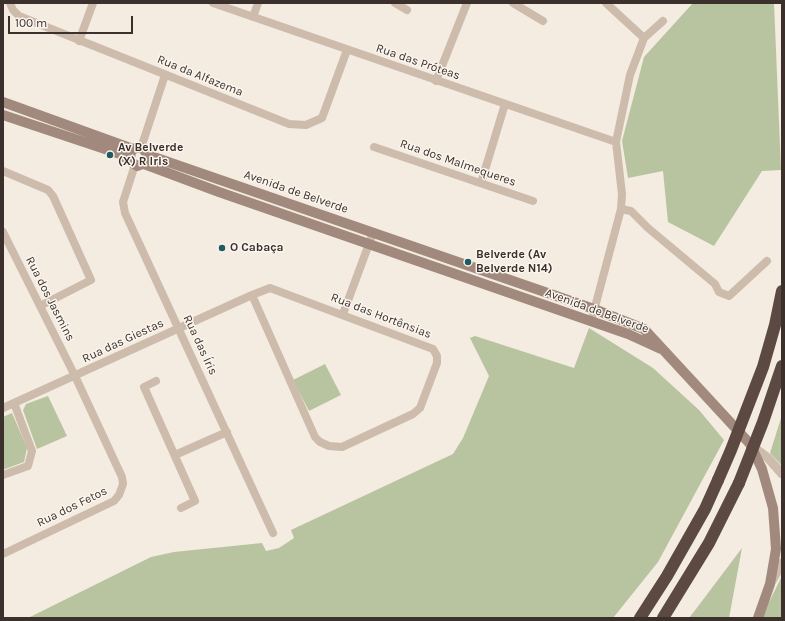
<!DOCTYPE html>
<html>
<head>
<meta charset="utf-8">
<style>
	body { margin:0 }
	#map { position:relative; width:785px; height:621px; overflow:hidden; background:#f4ebe1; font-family:Karla,sans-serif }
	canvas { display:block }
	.frame { position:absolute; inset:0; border:4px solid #3b302b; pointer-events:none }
	.scale { position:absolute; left:8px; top:16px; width:125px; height:18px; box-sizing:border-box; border:2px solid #3b302b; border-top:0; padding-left:5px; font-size:12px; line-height:14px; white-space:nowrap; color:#3b302b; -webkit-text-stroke:3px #fbf5ee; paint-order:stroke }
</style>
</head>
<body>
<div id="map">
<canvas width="785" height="621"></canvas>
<div class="frame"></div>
<div class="scale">100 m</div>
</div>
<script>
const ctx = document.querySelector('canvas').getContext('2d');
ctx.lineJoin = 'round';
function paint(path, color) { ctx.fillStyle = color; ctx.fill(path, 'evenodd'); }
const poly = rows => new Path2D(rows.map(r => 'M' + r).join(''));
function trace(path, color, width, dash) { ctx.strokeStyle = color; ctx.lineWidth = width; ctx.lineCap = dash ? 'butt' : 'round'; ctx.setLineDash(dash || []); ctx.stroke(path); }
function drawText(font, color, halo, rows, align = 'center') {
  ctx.font = font + ' Karla,sans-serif'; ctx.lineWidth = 3; ctx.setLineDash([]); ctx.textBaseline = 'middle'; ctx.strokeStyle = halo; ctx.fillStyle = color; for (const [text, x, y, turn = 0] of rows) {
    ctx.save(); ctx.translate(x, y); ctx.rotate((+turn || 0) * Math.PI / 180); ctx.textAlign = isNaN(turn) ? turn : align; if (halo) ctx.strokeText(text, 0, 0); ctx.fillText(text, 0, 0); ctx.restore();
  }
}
const green = poly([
	[693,3,774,3,781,170,762,171,714,246,668,222,663,171,628,178,622,141,644,57],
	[589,328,653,368,699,410,724,440,658,562,613,618,28,618,151,557,174,552,262,543,266,551,279,548,294,538,291,530,453,454,463,438,489,376,470,338,475,336,574,368],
	[325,364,341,395,309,411,293,380],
	[48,396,67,436,37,449,23,410,26,404],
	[12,413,27,448,24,462,5,469,3,469,3,417],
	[782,415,782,466,770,453],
	[742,548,729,618,689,618,696,609],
	[782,576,782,618,761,618]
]);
const minor = poly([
	[10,3,13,10,19,16,289,124,306,125,322,118,347,50],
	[213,3,616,142],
	[395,3,407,10],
	[513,3,543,21],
	[606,3,644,38],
	[253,17,258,3],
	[79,41,93,3],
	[436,81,467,3],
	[374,147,533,201],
	[141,148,165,75],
	[135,165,123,202,125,213,273,533],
	[3,171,48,190,53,196,91,280,40,306],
	[481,183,505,104],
	[621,209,631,211,648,228,715,284,719,292,729,296,767,261],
	[3,232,75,376,122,477,123,484,119,495,114,501,3,554],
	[343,314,373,233],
	[591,322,621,209,622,194,616,142,630,75,644,38,663,21],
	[156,381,144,387,195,501,181,508],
	[3,408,252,295,270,288,433,349,437,356,437,363,420,408,413,414,342,447,329,446,320,442,315,437,252,295],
	[175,455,227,432],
	[3,475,28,466,32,451,14,403]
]);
const tertiary = poly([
	[750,444,768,458,782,474],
	[772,581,782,563]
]);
const secondary = poly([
	[3,102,133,149],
	[3,115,120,154,137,166,145,163,148,155,142,148,136,148,131,151,130,160],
	[148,155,594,309,644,329,741,434,750,444,762,469,773,508,776,549,770,584,758,618],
	[144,164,219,192,628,334,661,349]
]);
const motorway = poly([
	[640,618,667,576,705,509,718,480],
	[663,618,709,543,739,483]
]);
const motorwayBridge = poly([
	[718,480,731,450,763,367,775,325,782,291],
	[739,483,763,422,782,366]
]);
const markers = [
	[110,155,4,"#1f5a5e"],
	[222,248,4,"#1f5a5e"],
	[468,262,4,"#1f5a5e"]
];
const streetNames = [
	["Rua das Próteas",418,62,19],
	["Rua da Alfazema",200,76,22],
	["Rua dos Malmequeres",458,163,19],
	["Avenida de Belverde",296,192,19],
	["Rua dos Jasmins",50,299,63],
	["Avenida de Belverde",597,311,20],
	["Rua das Hortênsias",381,316,21],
	["Rua das Giestas",123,341,-25],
	["Rua das Íris",200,345,65],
	["Rua dos Fetos",72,507,-26]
];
const poiNames = [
	["Av Belverde",118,148],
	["(X) R Iris",118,162],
	["O Cabaça",230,248],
	["Belverde (Av",476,255],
	["Belverde N14)",476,269]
];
paint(green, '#b8c4a0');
trace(minor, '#cdbbac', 8);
trace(tertiary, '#cdbbac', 9);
trace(secondary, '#a18a7d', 10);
trace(motorway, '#5c4a42', 12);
trace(motorwayBridge, '#5c4a42', 12);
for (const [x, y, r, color] of markers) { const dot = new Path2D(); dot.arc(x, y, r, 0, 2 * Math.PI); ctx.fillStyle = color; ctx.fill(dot); trace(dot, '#fbf5ee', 1.5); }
drawText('12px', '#3b302b', '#fbf5ee', streetNames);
drawText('bold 12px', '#3b302b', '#fbf5ee', poiNames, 'left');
</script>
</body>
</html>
